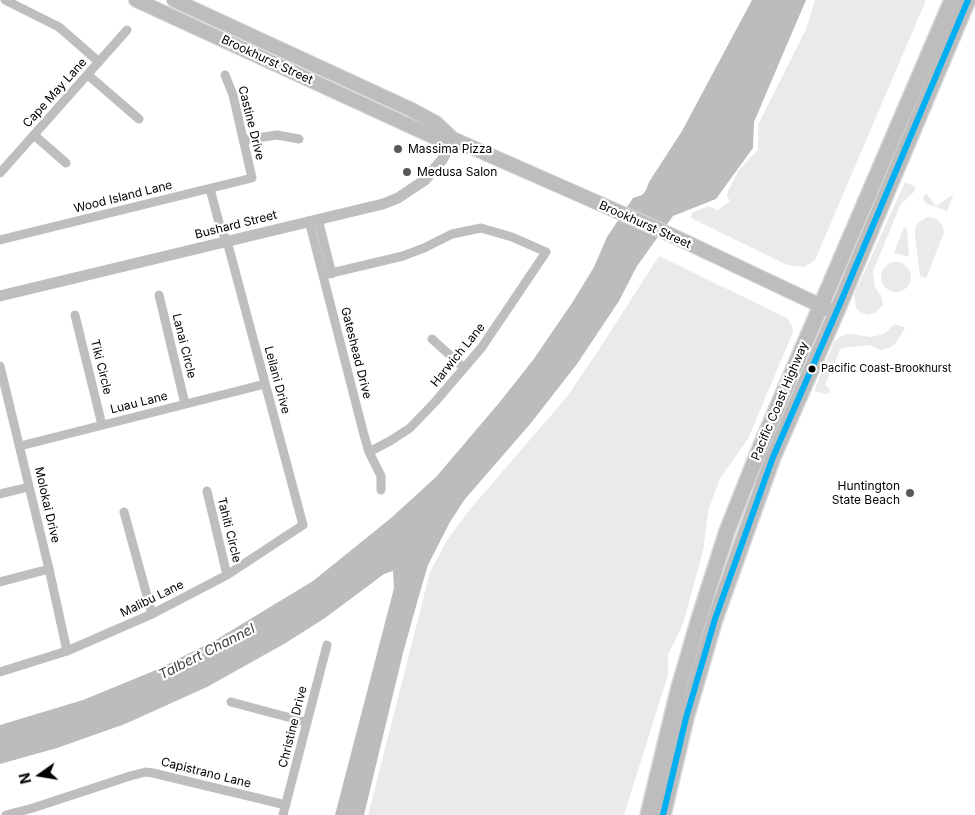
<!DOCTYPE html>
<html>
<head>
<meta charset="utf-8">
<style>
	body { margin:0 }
	#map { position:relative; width:975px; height:815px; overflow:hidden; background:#fff; font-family:Inter,sans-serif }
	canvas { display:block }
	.north { position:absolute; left:15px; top:750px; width:50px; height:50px; -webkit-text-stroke:4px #fff; paint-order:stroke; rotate:257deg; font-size:14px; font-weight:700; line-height:20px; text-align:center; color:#000 }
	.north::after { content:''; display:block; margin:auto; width:18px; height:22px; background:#000; clip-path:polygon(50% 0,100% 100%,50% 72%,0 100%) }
</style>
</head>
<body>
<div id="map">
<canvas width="975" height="815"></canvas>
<div class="north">N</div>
</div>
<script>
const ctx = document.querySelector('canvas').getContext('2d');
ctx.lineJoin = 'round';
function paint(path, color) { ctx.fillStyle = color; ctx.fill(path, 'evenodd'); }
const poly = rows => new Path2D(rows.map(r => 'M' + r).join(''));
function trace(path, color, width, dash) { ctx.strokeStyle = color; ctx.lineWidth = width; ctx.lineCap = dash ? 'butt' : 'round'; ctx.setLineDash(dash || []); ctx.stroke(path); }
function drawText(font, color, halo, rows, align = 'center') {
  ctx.font = font + ' Inter,sans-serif'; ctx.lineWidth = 4.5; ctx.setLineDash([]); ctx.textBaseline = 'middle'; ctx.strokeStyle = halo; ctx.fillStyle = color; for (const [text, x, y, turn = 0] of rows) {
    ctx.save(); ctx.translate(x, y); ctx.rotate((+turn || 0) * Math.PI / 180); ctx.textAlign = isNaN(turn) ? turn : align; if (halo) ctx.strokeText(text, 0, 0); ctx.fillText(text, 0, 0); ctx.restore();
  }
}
const green = poly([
	[815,0,926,0,815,260,804,267,787,265,691,218,692,213,708,206,718,210,730,201,727,196,728,191,739,170,758,150,758,125,806,29],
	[905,182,916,187,913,193,901,204,873,271,875,287,882,298,883,305,876,312,869,315,860,312,856,308,854,295],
	[926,193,936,206,952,195,953,197,947,211,925,203,923,199],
	[928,217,934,218,939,221,943,227,944,233,926,278,920,276,915,236,915,229,918,223],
	[905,227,907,228,909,257,894,253,903,229],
	[659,256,787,318,791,324,793,332,748,439,721,477,709,507,703,551,683,624,668,655,668,675,624,815,368,815,430,572,447,540,471,508,566,398,598,351],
	'881 277a15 15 0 1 1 30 0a15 15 0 1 1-30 0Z',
	[895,324,905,328,896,343,891,347,881,350,869,345,841,348,825,385,830,389,829,393,827,394,814,391,835,340,846,334,852,334,870,337,880,335,886,332]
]);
const water = poly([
	[752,0,806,0,754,122,753,148,716,199,673,216,637,266,619,301,577,364,531,423,465,499,450,522,428,565,420,592,403,653,364,815,335,815,394,588,393,571,384,574,325,618,284,644,207,687,125,724,57,748,0,764,0,725,83,700,156,670,214,641,313,581,391,518,436,477,499,403,533,360,572,303,594,267,607,237,633,198,642,195,646,190,649,182,682,131]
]);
const minor = poly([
	[5,0,59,27,99,62],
	[88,75,139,119],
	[34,135,66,163],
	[244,140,277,135,299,139],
	[0,173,127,30],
	[318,219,332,274],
	[309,221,364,435,369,452,381,476,381,490],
	[0,240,252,178,233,95,225,75],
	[323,275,403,256,424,248,452,234,481,228,512,237,546,252,482,347,435,402,410,428,390,441,369,452],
	[159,295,185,404],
	[75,315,102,425],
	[432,339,464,368],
	[0,366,49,569,67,651],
	[20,446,265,384],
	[207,491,227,575],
	[0,494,29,487],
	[124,512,152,614],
	[0,582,49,569],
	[0,672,67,651,152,614,227,575,303,525,227,241,221,230,210,189],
	[231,702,306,722],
	[6,815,33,808,130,776,146,772,153,773,286,805],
	[283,815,327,645]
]);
const tertiary = poly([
	[0,296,383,204,398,198,425,180,442,160,453,139]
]);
const primary = poly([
	[136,0,436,138,453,139,671,235,836,313],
	[174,0,410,109,436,123,453,139]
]);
const trunk = poly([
	[648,815,678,691,698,622,727,531,762,443,952,0],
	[663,815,686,718,715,619,773,457,836,313,968,0]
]);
const bus1 = poly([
	[663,815,686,718,715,619,773,457,836,313,968,0]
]);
const markers = [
	[398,149,5,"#595959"],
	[407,172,5,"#595959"],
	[812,369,4.5,"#000"],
	[910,493,5,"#595959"]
];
const busNames = [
	["Pacific Coast-Brookhurst",821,369]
];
const streetNames = [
	["Brookhurst Street",267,60,25],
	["Cape May Lane",55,93,-48],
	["Castine Drive",251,123,76],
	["Wood Island Lane",123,197,-14],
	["Bushard Street",236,225,-14],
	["Brookhurst Street",645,225,24],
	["Lanai Circle",184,346,76],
	["Gateshead Drive",356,353,76],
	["Harwich Lane",458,355,-51],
	["Tiki Circle",101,367,76],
	["Leilani Drive",277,380,75],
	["Pacific Coast Highway",780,401,-67],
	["Luau Lane",139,403,-14],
	["Molokai Drive",47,505,77],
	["Tahiti Circle",229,530,76],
	["Malibu Lane",152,599,-26],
	["Christine Drive",293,727,-76],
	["Capistrano Lane",206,773,14]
];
const poiNames = [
	["Massima Pizza",408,149],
	["Medusa Salon",417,172],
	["Huntington",900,486,"right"],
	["State Beach",900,500,"right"]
];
const waterNames = [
	["Talbert Channel",207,652,-27]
];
paint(green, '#eaeaea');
paint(water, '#bcbcbc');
trace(primary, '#dbdbdb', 16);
trace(trunk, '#dbdbdb', 18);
trace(minor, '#bebebe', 9);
trace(tertiary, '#bebebe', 11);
trace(primary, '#bdbdbd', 14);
trace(trunk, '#bdbdbd', 15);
trace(bus1, '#00aff2', 6);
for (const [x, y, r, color] of markers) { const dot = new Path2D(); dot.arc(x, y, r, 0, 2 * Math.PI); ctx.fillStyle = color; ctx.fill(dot); trace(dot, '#fff', 2); }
drawText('11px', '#000', '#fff', busNames, 'left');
drawText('12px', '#000', '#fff', streetNames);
drawText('12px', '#000', '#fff', poiNames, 'left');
drawText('italic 14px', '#414141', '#fff', waterNames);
</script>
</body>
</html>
